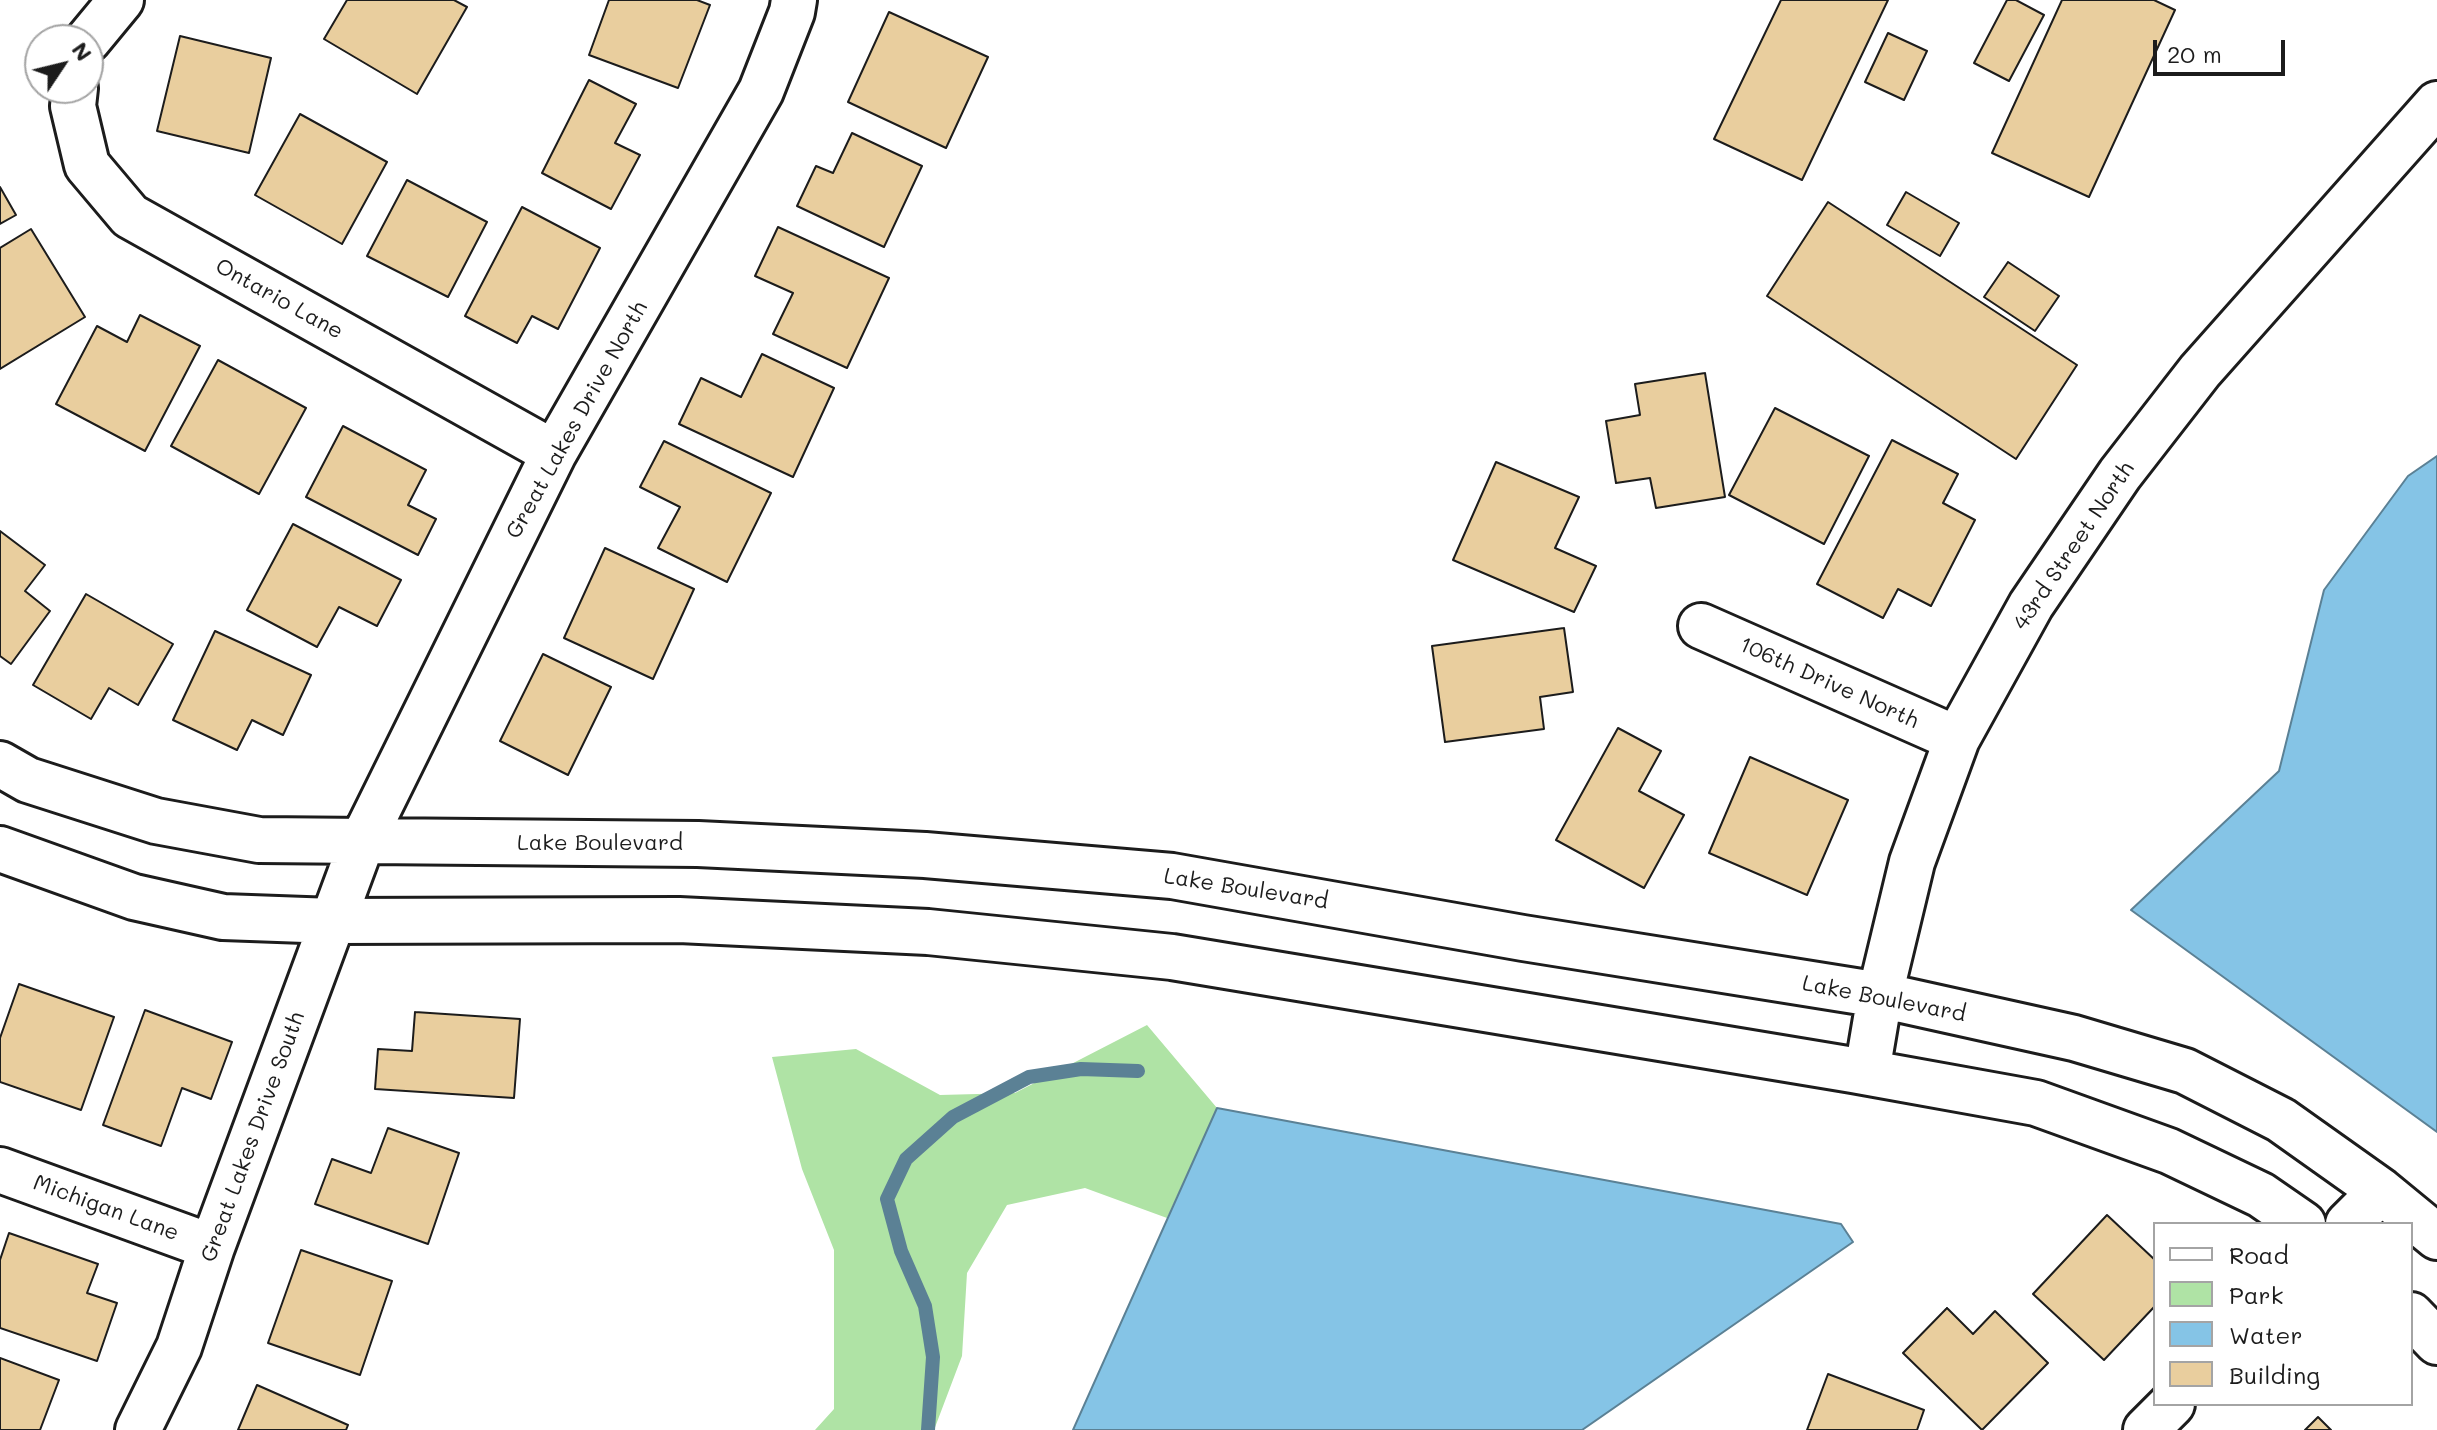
<!DOCTYPE html>
<html>
<head>
<meta charset="utf-8">
<style>
	body { margin:0 }
	#map { position:relative; width:2437px; height:1430px; overflow:hidden; background:#fff; font-family:Mali,sans-serif }
	canvas { display:block }
	.legend { position:absolute; left:2153px; top:1222px; width:260px; height:184px; box-sizing:border-box; background:#fff; border:2px solid #a4a4a4; margin:0; padding:10px 14px; list-style:none; font-size:24px; color:#1c1c1c }
	.legend li { display:flex; align-items:center; gap:16px; height:40px }
	.legend b { width:40px; border:2px solid #a4a4a4 }
	.north { position:absolute; left:24px; top:24px; width:80px; height:80px; box-sizing:border-box; background:#fff; border:2px solid #a4a4a4; border-radius:50%; rotate:55deg; font-size:22px; font-weight:700; line-height:32px; text-align:center; color:#1c1c1c }
	.north::after { content:''; display:block; margin:auto; width:28px; height:36px; background:#1c1c1c; clip-path:polygon(50% 0,100% 100%,50% 72%,0 100%) }
	.scale { position:absolute; left:2153px; top:40px; width:132px; height:36px; box-sizing:border-box; border:4px solid #1c1c1c; border-top:0; padding-left:10px; font-size:24px; line-height:28px; white-space:nowrap; color:#1c1c1c; -webkit-text-stroke:6px #fff; paint-order:stroke }
</style>
</head>
<body>
<div id="map">
<canvas width="2437" height="1430"></canvas>
<ul class="legend">
<li><b style="height:10px;background:#fff"></b>Road</li>
<li><b style="height:22px;background:#afe3a5"></b>Park</li>
<li><b style="height:22px;background:#85c4e6"></b>Water</li>
<li><b style="height:22px;background:#e9ce9e"></b>Building</li>
</ul>
<div class="north">N</div>
<div class="scale">20 m</div>
</div>
<script>
const ctx = document.querySelector('canvas').getContext('2d');
ctx.lineJoin = 'round';
function paint(path, color) { ctx.fillStyle = color; ctx.fill(path, 'evenodd'); }
const poly = rows => new Path2D(rows.map(r => 'M' + r).join(''));
function trace(path, color, width, dash) { ctx.strokeStyle = color; ctx.lineWidth = width; ctx.lineCap = dash ? 'butt' : 'round'; ctx.setLineDash(dash || []); ctx.stroke(path); }
function drawText(font, color, halo, rows, align = 'center') {
  ctx.font = font + ' Mali,sans-serif'; ctx.lineWidth = 6; ctx.setLineDash([]); ctx.textBaseline = 'middle'; ctx.strokeStyle = halo; ctx.fillStyle = color; for (const [text, x, y, turn = 0] of rows) {
    ctx.save(); ctx.translate(x, y); ctx.rotate((+turn || 0) * Math.PI / 180); ctx.textAlign = isNaN(turn) ? turn : align; if (halo) ctx.strokeText(text, 0, 0); ctx.fillText(text, 0, 0); ctx.restore();
  }
}
const green = poly([
	[1147,1025,1217,1108,1167,1218,1085,1188,1007,1205,967,1273,962,1356,934,1430,815,1430,834,1409,834,1250,802,1169,772,1057,856,1049,940,1095,1015,1093]
]);
const water = poly([
	[2437,456,2437,1132,2131,910,2279,771,2324,590,2408,476,2437,456],
	[1217,1108,1841,1224,1853,1242,1582,1430,1073,1430,1217,1108]
]);
const stream = poly([
	[928,1430,933,1357,925,1306,901,1251,887,1199,906,1159,953,1117,1029,1077,1081,1069,1138,1071]
]);
const building = poly([
	[347,0,454,0,467,7,417,94,324,39,347,0],
	[609,0,697,0,710,5,678,88,589,55,609,0],
	[1781,0,1888,0,1802,180,1714,139,1781,0],
	[2007,0,2016,0,2044,15,2009,81,1974,63,2007,0],
	[2062,0,2154,0,2175,10,2089,197,1992,153,2062,0],
	[889,12,988,57,946,148,848,102,889,12],
	[1888,33,1927,51,1904,100,1865,82,1888,33],
	[180,36,271,58,249,153,157,131,180,36],
	[589,80,636,104,615,143,640,155,611,209,542,173,589,80],
	[300,114,387,162,342,244,255,195,300,114],
	[852,133,922,166,884,247,797,206,816,166,833,173,852,133],
	[407,180,487,222,448,297,367,256,407,180],
	[0,187,16,215,0,224,0,187],
	[1906,192,1959,223,1940,256,1887,225,1906,192],
	[1828,202,2077,365,2016,459,1767,296,1828,202],
	[522,207,600,248,558,329,532,316,517,343,465,316,522,207],
	[778,227,889,278,847,368,773,334,793,293,755,276,778,227],
	[31,229,85,317,0,369,0,248,31,229],
	[2008,262,2059,296,2035,331,1984,297,2008,262],
	[140,315,200,346,145,451,56,404,97,326,127,342,140,315],
	[762,354,834,388,793,477,679,424,701,378,741,397,762,354],
	[218,360,306,408,259,494,171,446,218,360],
	[1705,373,1725,497,1656,508,1650,478,1616,483,1606,421,1640,415,1635,384,1705,373],
	[1775,408,1869,456,1824,544,1729,495,1775,408],
	[343,426,426,470,408,505,436,519,418,555,306,497,343,426],
	[1892,440,1958,474,1943,503,1975,520,1931,606,1898,589,1883,618,1817,584,1892,440],
	[664,441,771,493,727,582,658,548,680,507,640,487,664,441],
	[1496,462,1579,497,1555,548,1596,566,1574,612,1453,560,1496,462],
	[293,524,401,580,377,626,339,607,317,647,247,610,293,524],
	[0,531,45,565,25,591,50,611,11,664,0,656,0,531],
	[605,548,694,589,653,679,564,638,605,548],
	[86,594,173,644,138,705,109,688,91,719,33,685,86,594],
	[1564,628,1573,692,1540,697,1544,729,1445,742,1432,646,1564,628],
	[215,631,311,675,283,735,252,720,237,750,173,720,215,631],
	[543,654,611,687,568,775,500,741,543,654],
	[1618,728,1661,751,1639,791,1684,815,1644,888,1556,840,1618,728],
	[1750,757,1848,800,1807,895,1709,853,1750,757],
	[19,984,114,1017,81,1110,0,1082,0,1038,19,984],
	[145,1010,232,1042,211,1099,182,1088,161,1146,103,1125,145,1010],
	[415,1012,520,1019,514,1098,375,1089,378,1049,412,1051,415,1012],
	[388,1128,459,1153,428,1244,315,1204,332,1159,371,1173,388,1128],
	[2107,1215,2155,1260,2155,1306,2104,1360,2033,1294,2107,1215],
	[9,1233,98,1264,87,1293,117,1303,97,1361,0,1328,0,1260,9,1233],
	[301,1250,392,1281,360,1375,268,1343,301,1250],
	[1947,1308,1973,1334,1995,1311,2048,1363,1982,1430,1903,1353,1947,1308],
	[0,1358,59,1380,40,1430,0,1430,0,1358],
	[1828,1374,1924,1410,1917,1430,1807,1430,1828,1374],
	[257,1385,348,1425,346,1430,238,1430,257,1385],
	[2318,1417,2331,1430,2305,1430,2318,1417]
]);
const minor = poly([
	[88,40,121,0],
	[75,88,73,106,87,165,130,216,554,453],
	[1701,626,1957,739],
	[0,764,28,780,156,821,259,840,698,844,925,855,1172,876,1523,938,1880,995,2074,1038,2185,1071,2281,1120,2381,1191,2437,1237],
	[0,849,134,897,223,917,333,921,679,920,928,932,1172,957,1853,1070,2036,1103,2169,1151,2261,1195,2303,1224],
	[1867,1072,1880,995,1912,862,1957,739,2031,605,2120,474,2200,371,2437,104],
	[0,1170,212,1247],
	[2348,1224,2381,1191],
	[2411,1315,2437,1342],
	[138,1430,179,1347,212,1247,362,842,554,453,761,91,792,12,794,0],
	[2146,1430,2172,1404]
]);
const streetNames = [
	["Ontario Lane",279,299,29],
	["Great Lakes Drive North",577,420,-61],
	["43rd Street North",2074,546,-56],
	["106th Drive North",1829,683,24],
	["Lake Boulevard",600,843],
	["Lake Boulevard",1246,889,9],
	["Lake Boulevard",1884,999,11],
	["Great Lakes Drive South",253,1137,-70],
	["Michigan Lane",106,1208,20]
];
paint(green, '#afe3a5');
paint(water, '#85c4e6');
trace(water, '#5b8195', 2);
trace(stream, '#5b8195', 14);
paint(building, '#e9ce9e');
trace(building, '#1c1c1c', 2);
trace(minor, '#1c1c1c', 50);
trace(minor, '#fff', 44);
drawText('22px', '#1c1c1c', '#fff', streetNames);
</script>
</body>
</html>
